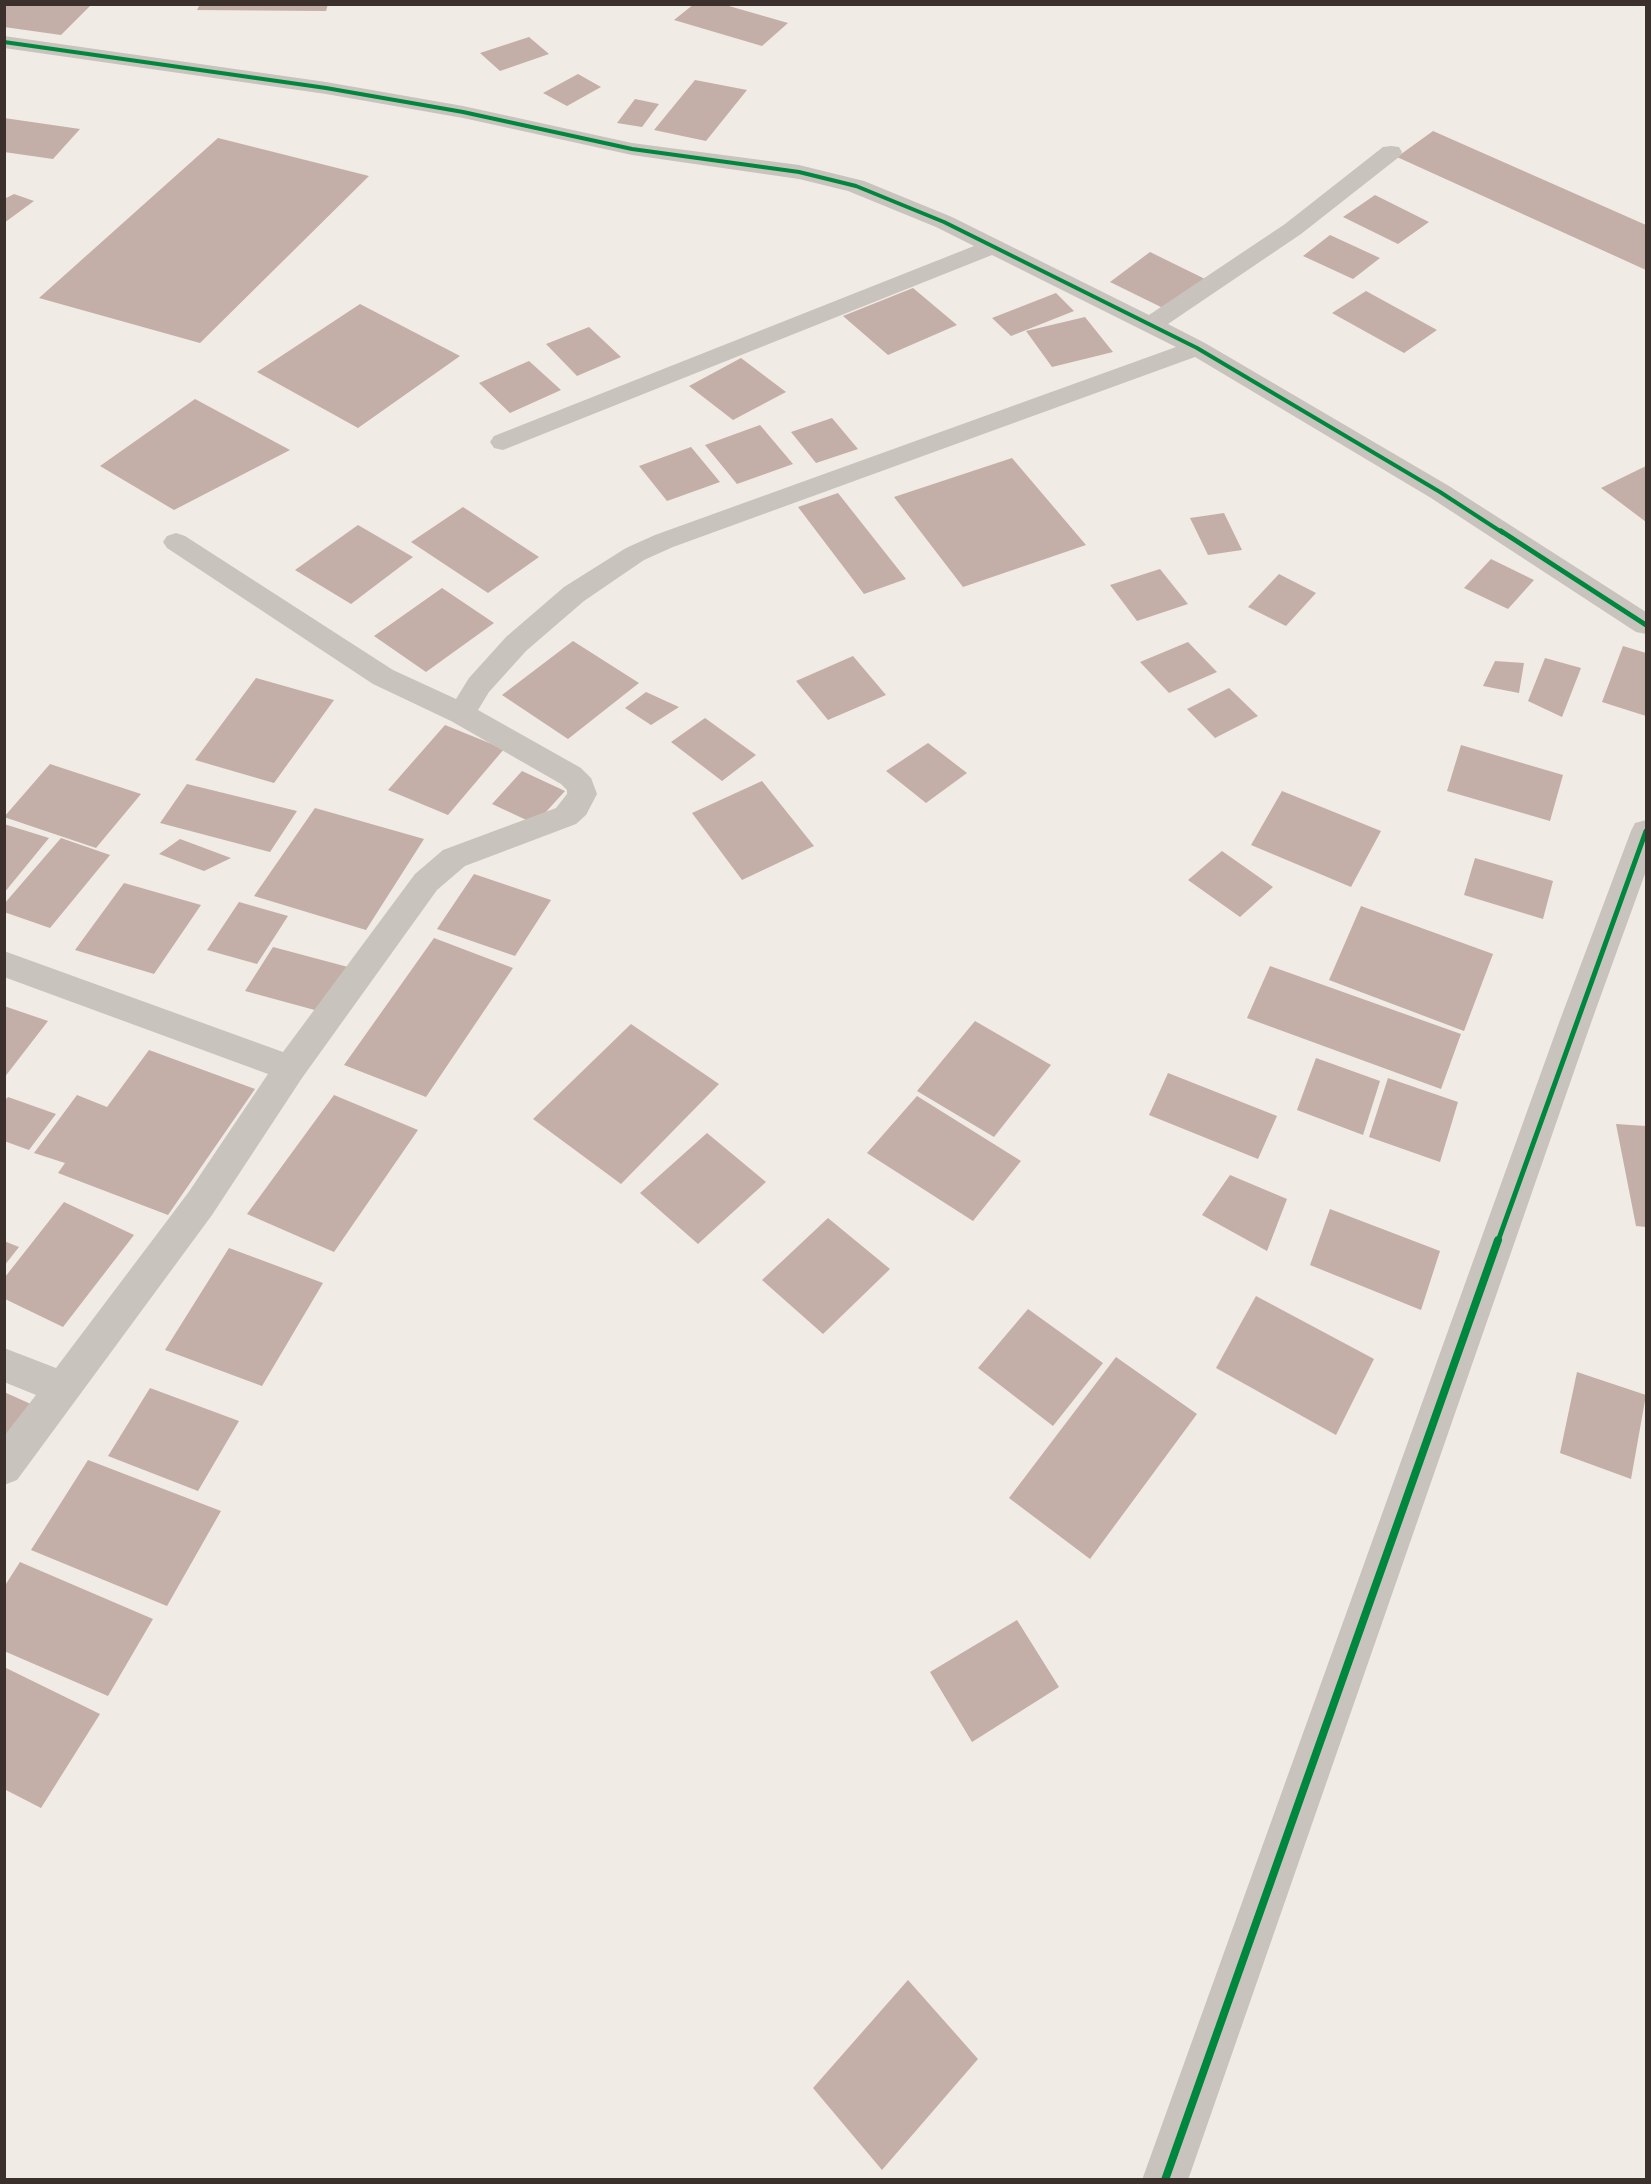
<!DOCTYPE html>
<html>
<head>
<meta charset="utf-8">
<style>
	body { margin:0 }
	#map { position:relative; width:1651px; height:2184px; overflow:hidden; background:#f0ebe5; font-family:Poppins,sans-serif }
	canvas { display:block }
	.frame { position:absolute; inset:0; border:6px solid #3b302b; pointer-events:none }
</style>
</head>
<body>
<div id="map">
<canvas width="1651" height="2184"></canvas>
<div class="frame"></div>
</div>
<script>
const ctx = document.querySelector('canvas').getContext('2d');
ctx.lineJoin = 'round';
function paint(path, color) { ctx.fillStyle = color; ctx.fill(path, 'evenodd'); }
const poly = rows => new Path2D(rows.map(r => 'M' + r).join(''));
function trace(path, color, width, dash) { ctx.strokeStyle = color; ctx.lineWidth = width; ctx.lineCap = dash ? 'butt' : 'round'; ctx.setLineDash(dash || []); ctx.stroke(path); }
const building = poly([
	[200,4,328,4,326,11,197,10],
	[694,4,722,4,788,23,762,46,674,20],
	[4,5,91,5,61,35,4,27],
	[529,37,549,54,500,71,480,53],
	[578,74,601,87,567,106,543,93],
	[695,80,747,90,706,141,654,130],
	[635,99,659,104,642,127,617,123],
	[4,118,80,129,53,159,4,152],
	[1433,131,1646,225,1646,270,1397,157],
	[218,138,369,176,200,343,39,298],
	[14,194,34,201,4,223,4,199],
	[1375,195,1429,222,1398,244,1343,217],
	[1330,235,1380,258,1353,279,1303,256],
	[1150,252,1205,279,1165,309,1110,282],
	[913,288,957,325,888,355,843,316],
	[1366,291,1437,330,1404,353,1332,313],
	[1056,293,1074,311,1011,336,992,318],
	[360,304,460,356,358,428,257,372],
	[1085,317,1113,352,1052,367,1026,331],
	[589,327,621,357,577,376,546,344],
	[741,358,786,392,733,420,689,386],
	[529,361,561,390,510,413,479,383],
	[195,399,290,450,174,510,100,466],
	[832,418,858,449,816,463,791,432],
	[760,425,793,464,737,484,705,445],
	[691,447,720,482,667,501,639,466],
	[1012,458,1086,545,963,587,894,497],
	[1646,466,1646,522,1601,488],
	[838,493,906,579,864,594,798,507],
	[463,507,539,557,488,593,411,542],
	[1224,513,1242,550,1208,555,1190,518],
	[358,525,413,557,351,604,295,570],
	[1491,559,1534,580,1508,609,1464,588],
	[1160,569,1188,604,1137,621,1110,585],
	[1279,574,1316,593,1286,626,1248,607],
	[442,588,494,623,426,672,374,636],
	[573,641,639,683,568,739,502,695],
	[1188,642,1217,672,1169,693,1140,662],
	[1623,646,1646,653,1646,716,1602,702],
	[853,656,886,695,828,720,796,681],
	[1545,658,1581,668,1562,717,1528,701],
	[1495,661,1524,663,1519,693,1483,686],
	[256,678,334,700,274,783,195,760],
	[1229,688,1258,716,1215,738,1187,709],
	[646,692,679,707,651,725,625,708],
	[705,718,756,755,722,781,671,742],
	[445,725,504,749,448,815,388,790],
	[928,743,967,773,926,803,886,771],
	[1461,745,1563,775,1550,821,1447,791],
	[50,764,141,794,96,848,4,817],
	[522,771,565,791,535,824,492,804],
	[762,781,814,846,742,880,692,813],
	[187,784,297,811,270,852,160,823],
	[1282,791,1381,831,1351,887,1251,845],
	[315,808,424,839,366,930,254,896],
	[4,824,49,838,4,893],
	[61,838,110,855,50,928,4,912,4,904],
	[180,839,231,858,204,871,159,854],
	[1222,851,1273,887,1240,917,1188,880],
	[1475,858,1553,881,1543,919,1464,895],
	[474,874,551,900,515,956,437,929],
	[124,883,201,905,154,974,75,950],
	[239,902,288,916,257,964,207,950],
	[1361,906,1493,954,1464,1031,1329,980],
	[434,938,513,968,426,1097,344,1065],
	[273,947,348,967,322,1012,245,991],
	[1270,966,1461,1034,1441,1089,1247,1018],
	[4,1006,48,1021,4,1078],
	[975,1021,1051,1065,994,1137,917,1091],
	[631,1024,719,1084,621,1184,533,1119],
	[149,1050,255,1089,168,1215,58,1173,65,1163,34,1153,77,1095,107,1107],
	[1316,1058,1380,1081,1363,1135,1297,1110],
	[1168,1073,1277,1116,1258,1159,1149,1115],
	[1388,1078,1458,1102,1440,1162,1369,1137],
	[334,1095,418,1130,334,1252,247,1214],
	[917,1096,1021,1161,973,1221,867,1153],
	[8,1097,56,1114,29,1150,4,1141,4,1101],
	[1616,1124,1646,1126,1646,1227,1636,1226],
	[707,1133,766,1182,698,1244,640,1193],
	[1230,1175,1287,1199,1267,1251,1202,1215],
	[64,1202,134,1235,63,1327,5,1299,5,1277],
	[1330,1209,1440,1251,1421,1310,1310,1265],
	[828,1218,890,1269,823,1334,762,1280],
	[4,1241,19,1247,4,1266],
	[229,1248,323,1283,262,1386,165,1350],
	[1256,1296,1374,1359,1336,1435,1216,1368],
	[1028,1309,1103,1363,1053,1426,978,1368],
	[1116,1357,1197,1414,1090,1559,1009,1498],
	[1577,1372,1646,1395,1631,1479,1560,1453],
	[150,1388,239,1421,198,1491,108,1456],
	[4,1392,33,1405,4,1444],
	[88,1460,221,1511,167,1606,31,1550],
	[20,1562,153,1619,108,1696,4,1651,4,1587],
	[1017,1620,1059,1687,972,1742,930,1672],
	[4,1667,100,1714,41,1808,4,1789],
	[908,1980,978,2059,882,2170,813,2088]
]);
const minor = poly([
	[4,36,326,82,463,106,632,143,799,165,864,181,952,217,1149,315,1285,224,1383,147,1391,146,1399,147,1402,152,1399,157,1301,234,1168,324,1205,343,1449,486,1646,612,1646,634,1636,632,1431,498,1195,357,673,547,644,560,584,601,526,651,489,692,478,710,581,768,591,778,597,794,586,815,576,824,465,866,437,890,302,1078,212,1215,17,1480,4,1485,4,1436,36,1395,4,1382,4,1348,56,1368,188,1193,268,1074,4,977,4,951,283,1052,415,874,443,850,556,808,567,794,567,790,561,784,451,721,373,684,167,548,163,542,167,536,176,533,185,536,393,670,456,699,469,678,506,637,564,587,626,548,655,535,1176,347,992,255,503,450,494,448,490,442,494,436,974,246,936,227,848,191,799,179,632,155,463,118,326,94,4,48,4,36],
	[1646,820,1646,871,1592,1020,1188,2180,1142,2180,1560,1020,1631,831,1635,823,1646,820]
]);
const cyclewayFar2 = poly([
	[4,42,326,88,463,112,632,149,799,172,856,186,944,222,1197,348,1440,492,1503,533]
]);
const cyclewayFar1 = poly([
	[1501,531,1646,625],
	[1498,1241,1646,831]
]);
const cycleway = poly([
	[1165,2180,1498,1240]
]);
paint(building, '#c3afa7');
paint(minor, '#c9c3be');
trace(cyclewayFar2, '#00873e', 4);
trace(cyclewayFar1, '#00873e', 5);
trace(cycleway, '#00873e', 8);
</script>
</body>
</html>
